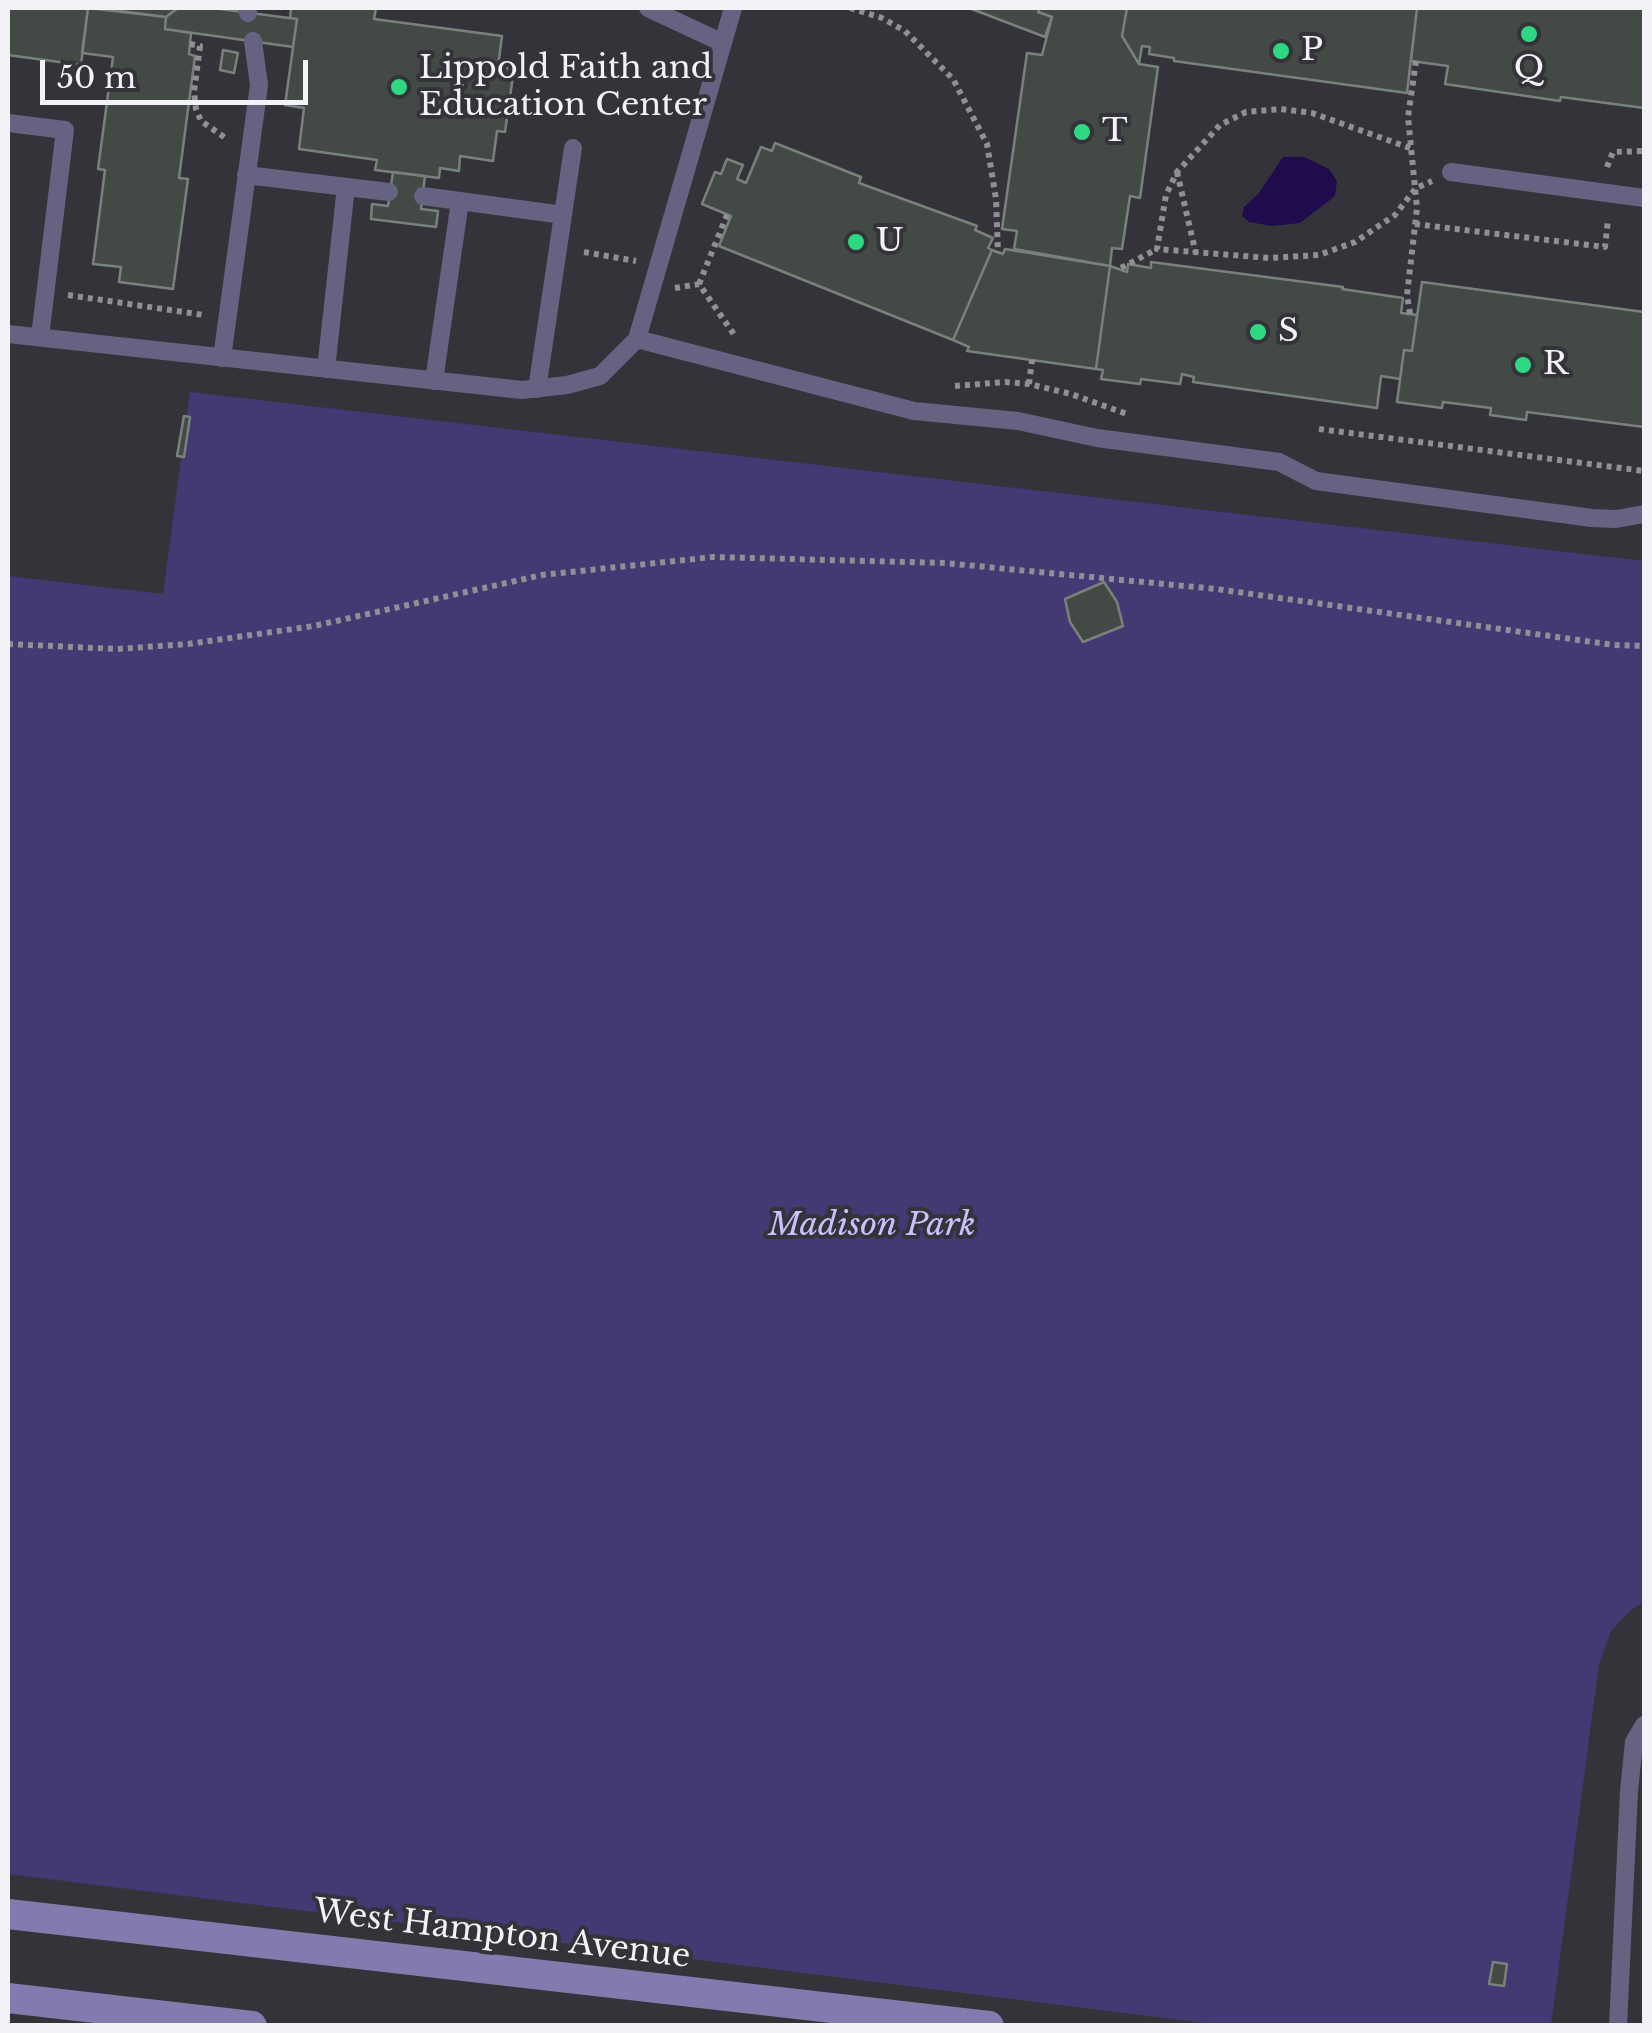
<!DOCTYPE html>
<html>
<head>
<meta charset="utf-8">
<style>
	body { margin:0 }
	#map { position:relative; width:1652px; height:2033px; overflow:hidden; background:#34333a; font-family:"Libre Baskerville",serif }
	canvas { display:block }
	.frame { position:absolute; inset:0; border:10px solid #f3f2f7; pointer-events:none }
	.scale { position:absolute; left:40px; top:60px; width:268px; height:45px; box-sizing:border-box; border:5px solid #f3f2f7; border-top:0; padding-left:12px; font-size:30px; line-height:35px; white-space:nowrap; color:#f3f2f7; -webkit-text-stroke:8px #34333a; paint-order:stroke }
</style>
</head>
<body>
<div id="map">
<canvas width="1652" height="2033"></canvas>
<div class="frame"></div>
<div class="scale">50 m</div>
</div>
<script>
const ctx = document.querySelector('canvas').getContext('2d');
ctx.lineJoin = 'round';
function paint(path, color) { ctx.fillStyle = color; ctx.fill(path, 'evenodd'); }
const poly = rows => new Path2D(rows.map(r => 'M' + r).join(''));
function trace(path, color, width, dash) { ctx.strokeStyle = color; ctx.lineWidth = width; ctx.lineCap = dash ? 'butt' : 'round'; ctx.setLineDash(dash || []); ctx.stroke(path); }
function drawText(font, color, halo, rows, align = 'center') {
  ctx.font = font + ' "Libre Baskerville",serif'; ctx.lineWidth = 8; ctx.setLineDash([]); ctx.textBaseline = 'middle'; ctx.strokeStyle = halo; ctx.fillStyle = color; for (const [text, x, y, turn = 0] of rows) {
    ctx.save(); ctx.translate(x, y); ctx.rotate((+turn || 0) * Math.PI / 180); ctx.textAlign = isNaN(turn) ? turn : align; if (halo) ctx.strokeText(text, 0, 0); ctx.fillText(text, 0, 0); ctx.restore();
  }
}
const green = poly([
	[190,392,1644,561,1644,1602,1631,1610,1611,1631,1599,1664,1551,2025,1221,2025,8,1874,8,576,163,594]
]);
const water = poly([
	[1283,157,1304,157,1329,169,1337,181,1335,196,1300,223,1272,226,1249,222,1242,216,1244,207,1259,193]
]);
const building = poly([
	[8,8,88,8,81,65,8,55,8,8],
	[88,8,166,17,165,29,191,33,189,54,195,56,179,178,188,179,173,289,119,282,121,267,93,264,105,170,98,169,113,57,82,53,88,8],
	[97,8,178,8,166,17,97,8],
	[178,8,212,8,297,19,293,47,165,29,166,17,178,8],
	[291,8,376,8,374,19,502,36,498,67,514,69,505,132,497,131,493,161,460,156,459,171,440,168,439,178,375,170,377,160,299,149,304,108,285,105,297,19,290,18,291,8],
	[969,8,1040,8,1038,12,1052,17,1045,37,969,8],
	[1040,8,1127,8,1122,36,1139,64,1158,67,1140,198,1130,196,1122,249,1112,248,1110,266,1014,249,1017,231,1002,229,1027,53,1042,55,1052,17,1038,12,1040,8],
	[1127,8,1417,8,1407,93,1174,61,1174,58,1149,54,1150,47,1142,46,1139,64,1122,36,1127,8],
	[1417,8,1644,8,1644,108,1561,97,1560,101,1445,84,1448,66,1411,61,1417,8],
	[223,50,238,53,234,73,220,70,223,50],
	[775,143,861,177,859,183,977,226,975,230,993,238,988,248,992,250,953,340,719,246,731,216,702,204,715,172,721,174,727,159,743,165,737,179,746,183,761,147,772,151,775,143],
	[393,172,425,176,421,209,438,211,436,227,371,219,372,204,388,206,393,172],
	[1005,249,1110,266,1096,369,967,351,969,347,953,340,992,250,1003,254,1005,249],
	[1151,262,1343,287,1342,289,1403,298,1401,313,1417,315,1412,351,1404,350,1400,379,1381,376,1377,408,1193,382,1194,377,1182,374,1180,384,1141,379,1140,384,1101,379,1103,370,1096,369,1110,266,1127,272,1128,264,1151,268,1151,262],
	[1422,282,1644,312,1644,427,1527,412,1526,420,1490,415,1491,408,1443,402,1442,408,1397,402,1404,350,1412,351,1422,282],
	[184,416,190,417,184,457,177,456,184,416],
	[1104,582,1117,602,1123,626,1083,642,1070,622,1065,599,1104,582],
	[1493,1962,1507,1964,1504,1986,1489,1984,1493,1962]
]);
const path = poly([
	[850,8,882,18,905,31,953,79,987,144,996,199,998,253],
	[190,44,200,46,194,92,196,109,201,121,227,139],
	[1410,148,1312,113,1281,109,1246,112,1220,125,1177,172,1166,195,1157,249,1269,258,1319,255,1355,242,1395,215,1416,188,1432,181],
	[1607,167,1613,152,1644,151],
	[1177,172,1196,254],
	[1415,224,1605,247,1608,220],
	[584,252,636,261],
	[1121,268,1157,249],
	[699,284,727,215],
	[675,288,699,284,735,336],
	[68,295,204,315],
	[1410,314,1407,295,1417,208,1408,117,1416,61],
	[1029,384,1032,360],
	[955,386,1005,382,1029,384,1071,394,1127,414],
	[1319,429,1644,471],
	[8,644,117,649,188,644,314,626,542,575,713,557,945,563,1216,589,1614,645,1644,646]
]);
const lane = poly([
	[247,8,248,13],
	[648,8,723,43],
	[8,123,65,130,40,337],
	[1451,172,1644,198],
	[246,175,389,192],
	[423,196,563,215],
	[8,334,522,390,567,385,600,376,637,339,733,8],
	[637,339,914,411,1018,421,1097,438,1279,462,1316,481,1592,518,1616,519,1644,514],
	[222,358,259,85,253,41],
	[326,369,346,187],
	[434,381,460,201],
	[537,389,573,148],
	[1618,2026,1629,1791,1634,1742,1644,1725]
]);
const secondary = poly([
	[8,1914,989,2026],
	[8,1998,252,2026]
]);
const markers = [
	[1529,34,10,"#2ed883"],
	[1281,51,10,"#2ed883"],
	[399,87,10,"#2ed883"],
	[1082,132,10,"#2ed883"],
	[856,242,10,"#2ed883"],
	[1258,332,10,"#2ed883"],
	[1523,365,10,"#2ed883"]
];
const poiNames = [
	["P",1301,51],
	["Lippold Faith and",419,69],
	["Education Center",419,106],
	["Q",1529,69,"center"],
	["T",1102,132],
	["U",876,242],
	["S",1278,332],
	["R",1543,365]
];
const parkNames = [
	["Madison Park",872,1226]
];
const streetNames = [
	["West Hampton Avenue",502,1935,7]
];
paint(green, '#433973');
paint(water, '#200c4d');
paint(building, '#434a45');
trace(building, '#79817c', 2.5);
trace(path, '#908f95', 6, [5, 5]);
trace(lane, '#666382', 18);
trace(secondary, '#817cad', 30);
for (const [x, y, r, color] of markers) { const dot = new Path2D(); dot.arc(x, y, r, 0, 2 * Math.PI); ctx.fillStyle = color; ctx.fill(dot); trace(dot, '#34333a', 4); }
drawText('32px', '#f3f2f7', '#34333a', poiNames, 'left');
drawText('italic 32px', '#c7c1fd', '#34333a', parkNames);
drawText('32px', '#f3f2f7', '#34333a', streetNames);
</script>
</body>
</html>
